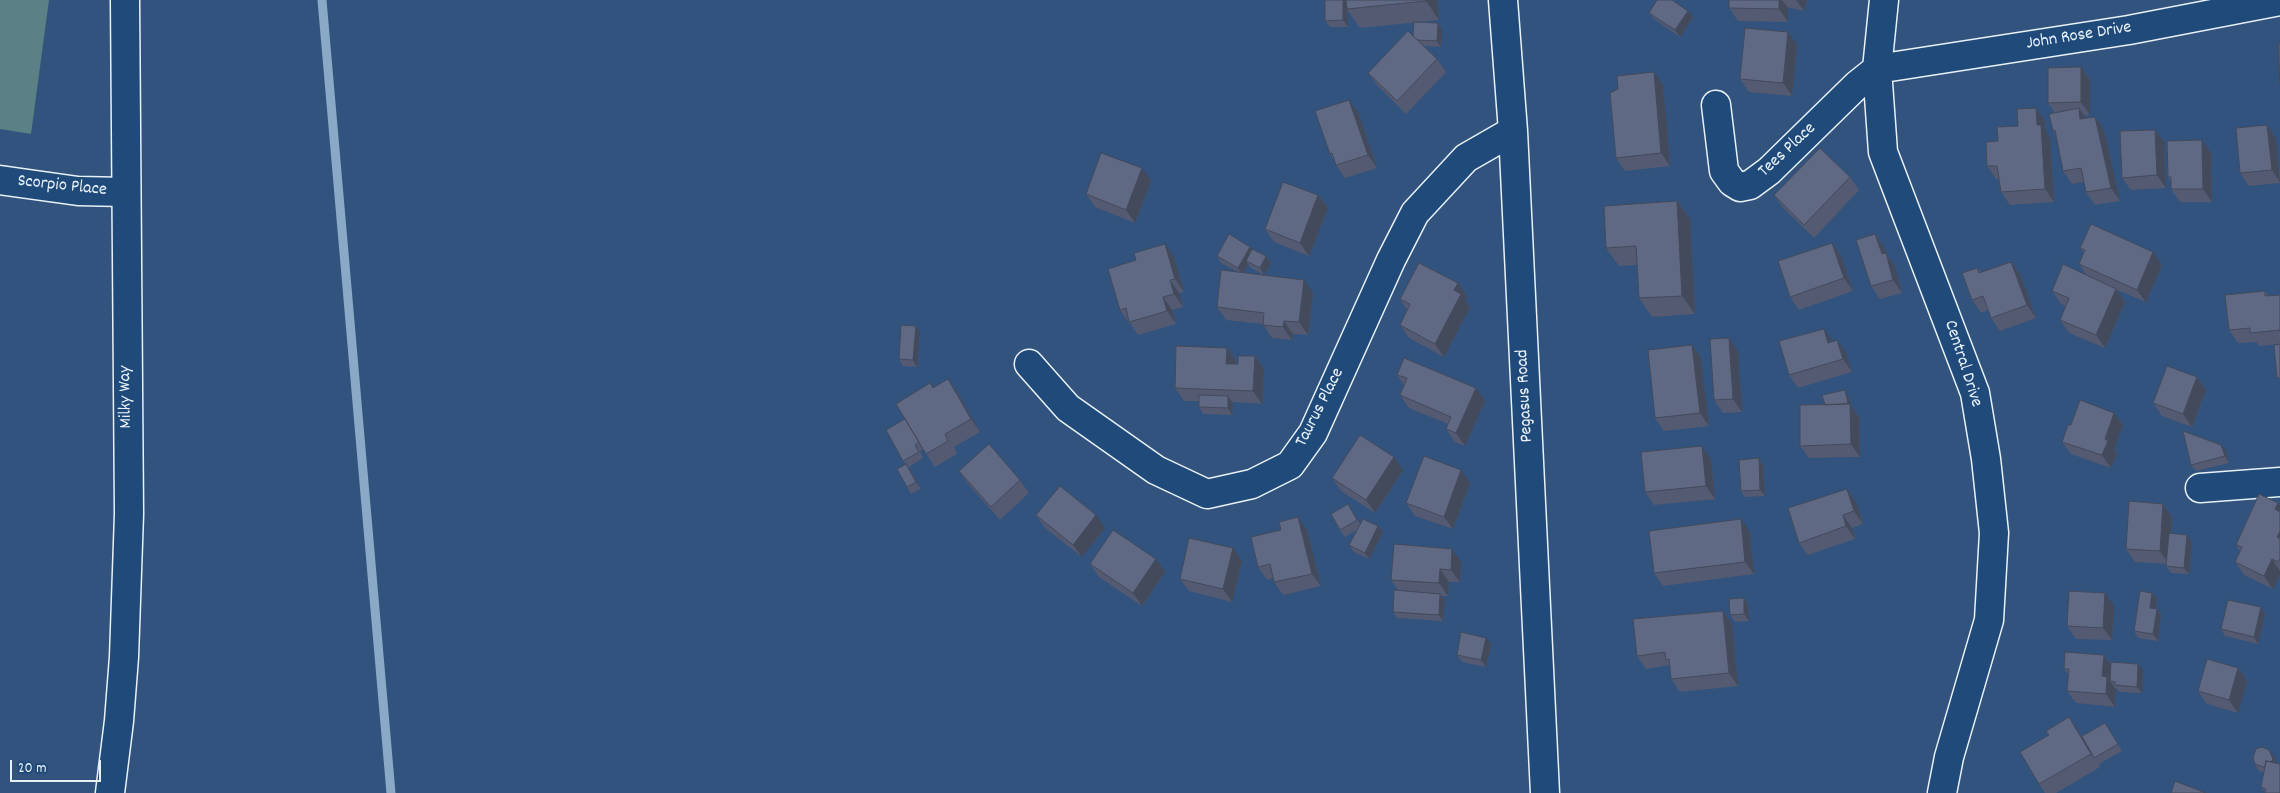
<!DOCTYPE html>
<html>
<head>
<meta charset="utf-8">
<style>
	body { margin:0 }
	#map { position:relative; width:2280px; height:793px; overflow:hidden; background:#32537d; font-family:Dekko,sans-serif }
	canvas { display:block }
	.scale { position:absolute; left:10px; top:760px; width:91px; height:22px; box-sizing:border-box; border:2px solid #e8f1f8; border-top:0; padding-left:6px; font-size:15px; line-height:18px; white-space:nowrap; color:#e8f1f8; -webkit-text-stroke:4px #1f4a7a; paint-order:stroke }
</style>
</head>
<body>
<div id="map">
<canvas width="2280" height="793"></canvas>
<div class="scale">20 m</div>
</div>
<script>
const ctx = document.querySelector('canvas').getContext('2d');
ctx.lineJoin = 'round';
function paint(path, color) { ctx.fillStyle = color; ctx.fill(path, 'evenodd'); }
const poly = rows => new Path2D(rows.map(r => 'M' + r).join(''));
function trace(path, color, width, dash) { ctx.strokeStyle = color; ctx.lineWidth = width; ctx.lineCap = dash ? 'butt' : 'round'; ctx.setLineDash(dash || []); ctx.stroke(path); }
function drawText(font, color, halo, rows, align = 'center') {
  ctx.font = font + ' Dekko,sans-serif'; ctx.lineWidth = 4; ctx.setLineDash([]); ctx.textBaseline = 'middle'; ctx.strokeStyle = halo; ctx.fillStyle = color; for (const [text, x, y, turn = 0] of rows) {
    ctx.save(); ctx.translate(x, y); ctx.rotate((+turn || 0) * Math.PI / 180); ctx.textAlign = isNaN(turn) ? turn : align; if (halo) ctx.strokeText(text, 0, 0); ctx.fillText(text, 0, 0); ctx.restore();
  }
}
const green = poly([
	[0,0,49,0,31,134,0,129]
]);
const stream = poly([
	[322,0,391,793]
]);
const minor = poly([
	[1503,0,1513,131,1545,793],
	[1884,0,1877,69,1883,152,1975,393,1986,459,1994,533,1989,620,1949,757,1942,793],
	[1716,105,1724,171,1732,182,1740,187,1750,185,1769,171,1857,85,1877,69,2129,30,2280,1],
	[0,180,78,191,125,192],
	[1029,364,1068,408,1156,470,1207,494,1252,484,1290,465,1313,433,1391,260,1415,213,1466,158,1513,131],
	[2200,488,2280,482],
	[110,793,119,721,124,657,129,514,125,0]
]);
const wall = poly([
	[1325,0,1437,0,1439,20,1360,28,1347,10,1348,27,1330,27,1325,21],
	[1729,0,1807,0,1804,11,1787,7,1788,8,1788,22,1738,21,1729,8],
	[1688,11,1693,17,1680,37,1654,19,1649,13],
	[1442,30,1441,47,1424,46,1437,59,1446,72,1406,114,1377,85,1368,73,1413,36],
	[1797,45,1792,96,1749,92,1740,79],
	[2081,67,2090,80,2090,115,2083,115,2086,118,2095,117,2104,130,2120,201,2095,205,2086,192,2084,182,2072,184,2063,171,2056,136,2053,131,2055,113,2048,103],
	[1663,85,1670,166,1625,171,1616,158],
	[2036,108,2045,121,2046,131,2050,138,2054,202,2010,205,2001,192,1999,179,1996,179,1987,166,1998,141,2018,126],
	[1358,112,1377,168,1345,178,1336,165,1335,161,1330,154],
	[2267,125,2276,138,2280,176,2280,183,2249,186,2240,173],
	[2155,130,2164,142,2166,188,2131,190,2122,178],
	[2211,153,2212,202,2180,202,2171,189,2171,182,2168,177],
	[1850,177,1859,190,1814,238,1783,208,1774,195],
	[1151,181,1135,223,1095,207,1086,194],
	[1318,195,1328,208,1309,256,1274,242,1265,229],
	[1677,201,1690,219,1695,314,1652,317,1639,298,1637,265,1619,266,1606,248],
	[1875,234,1884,247,1887,255,1895,266,1902,293,1880,299,1871,286],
	[1832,243,1841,256,1853,291,1799,310,1790,297],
	[2080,248,2153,252,2162,265,2146,302,2117,290,2125,302,2105,348,2069,333,2060,320,2066,306,2061,304,2052,291,2086,275,2079,264,2084,253],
	[1252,250,1266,256,1271,263,1264,275,1313,293,1308,335,1293,334,1292,340,1272,338,1263,324,1226,320,1217,307,1238,272,1221,263,1217,256],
	[1248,264,1251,268,1264,275,1244,273],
	[1174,257,1184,292,1179,293,1183,307,1172,310,1176,324,1138,335,1130,323,1129,323,1120,310],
	[2011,262,2020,274,2036,318,2000,331,1991,318,1988,310,1981,313,1972,300,1977,268,1981,272],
	[1458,283,1467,296,1465,300,1470,307,1444,357,1409,338,1400,325,1407,310,1400,299],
	[2265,291,2269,296,2280,295,2280,344,2259,346,2256,342,2238,343,2229,330],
	[920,332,917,367,903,366,899,359],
	[1833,342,1846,353,1852,372,1798,388,1789,375],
	[1692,345,1701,358,1709,426,1664,431,1655,418],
	[1227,348,1236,361,1236,364,1238,364,1255,356,1264,369,1262,404,1233,402,1232,415,1203,414,1199,407,1199,401,1184,401,1175,388],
	[1738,351,1742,412,1723,413,1714,400],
	[1397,375,1476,388,1485,401,1465,446,1455,442,1446,429,1448,424,1409,408,1400,395,1404,385],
	[948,379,957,392,980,432,954,447,957,454,935,467,923,449,920,451,923,458,909,467,921,489,911,494,907,487,906,464,903,461,905,419,933,388],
	[2206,390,2192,427,2162,416,2153,403],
	[1849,397,1851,406,1859,417,1860,457,1809,458,1800,446,1825,405],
	[2071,425,2123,425,2114,450,2117,454,2111,468,2071,454,2062,442],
	[2221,445,2226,451,2229,463,2196,471,2191,465],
	[1759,458,1763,465,1765,496,1745,497,1741,491],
	[1711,459,1715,499,1654,505,1645,492],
	[1403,470,1375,513,1341,491,1332,478],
	[1461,470,1470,483,1453,529,1415,516,1406,503],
	[959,471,1020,480,1029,493,1000,520,968,484],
	[1856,502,1863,524,1852,528,1855,539,1808,555,1799,543],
	[2163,504,2172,517,2171,534,2192,542,2189,574,2171,573,2166,566,2166,564,2135,562,2126,549],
	[2280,506,2280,575,2273,589,2244,575,2235,562,2240,551,2236,545],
	[1352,511,1360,524,1378,526,1383,532,1369,559,1354,552,1349,545,1357,530,1345,537,1340,530],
	[1036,515,1105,528,1082,557,1045,528],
	[1307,530,1321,586,1283,595,1274,582,1273,578,1267,580,1258,567],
	[1750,532,1754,574,1663,586,1654,573],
	[1242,561,1232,602,1189,591,1180,579],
	[1461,562,1460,582,1449,582,1448,596,1442,596,1445,600,1443,621,1397,618,1393,612,1398,590,1391,580],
	[1090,564,1165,572,1142,606,1099,577],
	[2152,593,2157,599,2156,608,2161,615,2158,641,2138,638,2134,631],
	[1744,598,1748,605,1749,621,1735,622,1730,615],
	[2114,606,2112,640,2076,639,2067,626],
	[2261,607,2265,614,2258,644,2225,636,2221,629],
	[1723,611,1732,624,1738,686,1680,692,1671,679,1670,665,1646,669,1637,656],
	[1491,644,1486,667,1462,662,1457,655],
	[2104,655,2111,665,2143,670,2142,693,2119,692,2116,688,2115,688,2116,690,2115,707,2076,703,2067,691,2068,674,2064,669],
	[2238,668,2247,681,2238,713,2207,704,2198,691],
	[2105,723,2122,751,2099,764,2100,767,2056,793,2045,793,2039,784,2078,730,2082,736],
	[2269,750,2274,756,2276,763,2265,793,2261,787,2264,772,2259,771,2255,764]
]);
const shadedWall = poly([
	[1343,0,1347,0,1348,27,1343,20],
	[1426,0,1437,0,1439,20,1426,1],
	[1779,0,1782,0,1788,8,1788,22,1779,9],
	[1796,0,1807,0,1804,11],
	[1688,11,1693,17,1680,37,1675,30],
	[1438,23,1442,30,1441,47,1437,41],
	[1788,32,1797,45,1792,96,1783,83],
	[2081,67,2090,80,2090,115,2081,102],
	[1654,72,1663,85,1670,166,1661,153],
	[1349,100,1358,112,1377,168,1368,155],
	[2036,108,2045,121,2046,131,2050,138,2054,202,2045,189,2037,125],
	[2079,108,2088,121,2080,119],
	[2095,117,2104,130,2120,201,2111,188],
	[2267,125,2276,138,2280,182,2272,170],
	[2155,130,2164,142,2166,188,2157,175],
	[2202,140,2211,153,2212,202,2203,189],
	[1142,168,1151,181,1135,223,1126,210],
	[1318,195,1328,208,1309,256,1300,243],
	[1677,201,1690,219,1695,314,1682,296],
	[1875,234,1884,247,1887,255,1895,266,1902,293,1893,280],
	[1832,243,1841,256,1853,291,1844,278],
	[1165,244,1174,257,1184,292,1175,279],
	[1250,247,1254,254,1246,261,1248,264,1243,275,1238,268],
	[2153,252,2162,265,2146,302,2137,290],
	[1266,256,1271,263,1264,275,1260,268],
	[2011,262,2020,274,2036,318,2027,305],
	[1170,280,1179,293,1183,307,1174,294],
	[1304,280,1313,293,1308,335,1299,322],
	[1458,283,1467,296,1465,300,1470,307,1444,357,1435,344,1454,290],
	[2116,289,2125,302,2105,348,2096,335],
	[1163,297,1172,310,1176,324,1167,311],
	[1284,321,1293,334,1292,340,1283,327],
	[916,326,920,332,917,367,913,360],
	[1824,329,1833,342,1828,343],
	[1729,338,1738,351,1742,412,1733,399],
	[1837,340,1846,353,1852,372,1843,359],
	[1692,345,1701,358,1709,426,1700,413],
	[1227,348,1236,361,1235,377,1226,364],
	[1255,356,1264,369,1262,404,1253,391],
	[2197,377,2206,390,2192,427,2183,414],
	[948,379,957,392,980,432,971,419],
	[1476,388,1485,401,1465,446,1456,433],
	[1845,390,1849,397,1851,406,1859,417,1860,457,1851,444,1850,407,1848,403],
	[1228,396,1233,403,1232,415,1228,408],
	[2114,413,2123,425,2114,450,2117,454,2111,468,2102,455,2105,439],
	[2221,445,2226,451,2229,463,2225,456],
	[1702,446,1711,459,1715,499,1706,486],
	[1394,457,1403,470,1375,513,1366,500],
	[1759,458,1763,465,1765,496,1760,490],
	[906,464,911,471,921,489,916,482],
	[1461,470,1470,483,1453,529,1444,517],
	[1847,489,1856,502,1863,524,1854,511],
	[2278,503,2280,506,2280,516,2275,509],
	[2163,504,2172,517,2169,564,2160,551],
	[1096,515,1105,528,1082,557,1073,545],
	[1843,515,1852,528,1855,539,1846,526],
	[1298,517,1307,530,1321,586,1312,574],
	[1741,519,1750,532,1754,574,1745,562],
	[1378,526,1383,532,1369,559,1365,553],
	[2280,531,2280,542,2277,537],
	[2187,535,2192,542,2189,574,2184,568],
	[1233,548,1242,561,1232,602,1223,589],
	[1452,549,1461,562,1460,582,1451,570],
	[1156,559,1165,572,1142,606,1133,593],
	[2272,559,2280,571,2280,575,2273,589,2264,576],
	[1440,569,1449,582,1448,596,1439,583],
	[2105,593,2114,606,2112,640,2103,628],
	[2152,593,2157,599,2155,614,2150,608],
	[1440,594,1445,600,1443,621,1439,615],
	[1744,598,1748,605,1749,621,1744,614],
	[2261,607,2265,614,2258,644,2254,637],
	[2157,609,2161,615,2158,641,2153,634],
	[1723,611,1732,624,1738,686,1729,673],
	[1486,638,1491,644,1486,667,1481,660],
	[2104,655,2113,668,2110,681,2116,690,2115,707,2106,694,2102,676],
	[2138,664,2143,670,2142,693,2137,687],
	[2238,668,2247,681,2238,713,2229,700],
	[2069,717,2078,730,2094,757,2091,754],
	[2269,750,2274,756,2277,765,2269,765]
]);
const building = poly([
	[1325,0,1343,0,1343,20,1325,21,1325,0],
	[1346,0,1426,0,1426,1,1347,9,1346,0],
	[1657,0,1672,0,1688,11,1675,30,1649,13,1657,0],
	[1729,0,1779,0,1779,9,1729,8,1729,0],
	[1414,22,1438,23,1437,41,1417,40,1413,36,1414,22],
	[1745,28,1788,32,1783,83,1740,79,1745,28],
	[1408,31,1437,59,1397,101,1368,73,1408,31],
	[2278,44,2280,44,2280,85,2278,44],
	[2081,67,2081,102,2048,103,2048,68,2081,67],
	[1654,72,1661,153,1616,158,1610,93,1618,89,1617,76,1654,72],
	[1349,100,1368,155,1336,165,1332,153,1330,154,1315,111,1349,100],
	[2036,108,2037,125,2041,125,2045,189,2001,192,1997,166,1987,166,1986,142,1998,141,1997,127,2018,126,2017,109,2036,108],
	[2079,108,2080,119,2095,117,2111,188,2086,192,2081,168,2063,171,2055,130,2053,131,2049,114,2079,108],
	[2267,125,2272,170,2240,173,2236,128,2267,125],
	[2155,130,2157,175,2122,178,2120,131,2155,130],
	[2202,140,2203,189,2171,189,2171,177,2168,177,2167,141,2202,140],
	[1820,148,1850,177,1804,225,1774,195,1820,148],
	[1101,153,1142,168,1126,210,1086,194,1101,153],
	[1283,182,1318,195,1300,243,1265,229,1283,182],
	[1677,201,1682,296,1639,298,1636,246,1606,248,1604,206,1677,201],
	[2091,224,2153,252,2137,290,2079,264,2085,250,2080,248,2091,224],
	[1229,234,1250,247,1238,268,1217,256,1229,234],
	[1875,234,1882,254,1886,253,1893,280,1871,286,1856,240,1875,234],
	[1832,243,1844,278,1790,297,1778,261,1832,243],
	[1165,244,1175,279,1170,280,1174,294,1163,297,1167,311,1129,322,1126,308,1120,310,1108,269,1136,260,1134,253,1165,244],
	[1252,249,1266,256,1260,268,1246,261,1252,249],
	[2011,262,2027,305,1991,318,1983,296,1972,300,1962,273,1977,268,1979,273,2011,262],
	[1419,263,1458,283,1454,290,1461,294,1435,344,1400,325,1410,304,1400,299,1419,263],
	[2063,264,2116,289,2096,335,2060,320,2069,298,2052,291,2063,264],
	[1221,270,1304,280,1299,322,1284,321,1283,327,1263,325,1264,313,1217,307,1221,270],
	[2265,291,2265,296,2280,295,2280,330,2250,333,2250,328,2229,330,2225,295,2265,291],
	[901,325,916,326,913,360,899,359,901,325],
	[1824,329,1828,343,1837,340,1843,359,1789,375,1779,341,1824,329],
	[1729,338,1733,399,1714,400,1710,339,1729,338],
	[2280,344,2280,378,2277,378,2274,345,2280,344],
	[1692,345,1700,413,1655,418,1648,350,1692,345],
	[1176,346,1227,348,1226,364,1238,364,1238,356,1255,356,1253,391,1175,388,1176,346],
	[1404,358,1476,388,1456,433,1446,429,1451,417,1400,395,1407,378,1397,375,1404,358],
	[2167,366,2197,377,2183,414,2153,403,2167,366],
	[948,379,971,419,945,434,948,441,926,454,896,404,930,383,933,388,948,379],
	[1845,390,1848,403,1841,404,1825,405,1822,395,1845,390],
	[1199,395,1228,396,1228,408,1199,407,1199,395],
	[2080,400,2114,413,2105,439,2108,441,2102,455,2062,442,2068,425,2071,425,2080,400],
	[1850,404,1851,444,1800,446,1800,405,1850,404],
	[905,419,919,442,915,445,919,452,903,461,886,430,905,419],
	[2183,431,2221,445,2225,456,2191,465,2183,431],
	[1360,435,1394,457,1366,500,1332,478,1360,435],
	[989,444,1020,480,991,507,959,471,989,444],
	[1702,446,1706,486,1645,492,1641,452,1702,446],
	[1424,456,1461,470,1444,517,1406,503,1424,456],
	[1759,458,1760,490,1741,491,1739,460,1759,458],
	[906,464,916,482,907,487,897,469,906,464],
	[1060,486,1096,515,1073,545,1036,515,1060,486],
	[1847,489,1854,511,1843,515,1846,526,1799,543,1788,508,1847,489],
	[2259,494,2278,503,2275,509,2280,512,2280,531,2277,537,2280,539,2280,559,2278,562,2272,559,2264,576,2235,562,2242,547,2236,545,2259,494],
	[2129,501,2163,504,2160,551,2126,549,2129,501],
	[1348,504,1357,520,1340,530,1331,514,1348,504],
	[1298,517,1312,574,1274,582,1270,564,1258,567,1251,537,1281,530,1279,522,1298,517],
	[1363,519,1378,526,1365,553,1349,545,1363,519],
	[1741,519,1745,562,1654,573,1649,531,1741,519],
	[1113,530,1156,559,1133,593,1090,564,1113,530],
	[2169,533,2187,535,2184,568,2166,566,2169,533],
	[1189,538,1233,548,1223,589,1180,579,1189,538],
	[1394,544,1452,549,1451,570,1440,569,1439,583,1391,580,1394,544],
	[1394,590,1440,594,1439,615,1393,612,1394,590],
	[2069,591,2105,593,2103,628,2067,626,2069,591],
	[2140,591,2152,593,2150,608,2157,609,2153,634,2134,631,2140,591],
	[1744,598,1744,614,1730,615,1729,599,1744,598],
	[2228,600,2261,607,2254,637,2221,629,2228,600],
	[1723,611,1729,673,1671,679,1669,659,1666,660,1665,652,1637,656,1633,619,1723,611],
	[1461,632,1486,638,1481,660,1457,655,1461,632],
	[2065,652,2104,655,2102,676,2107,677,2106,694,2067,691,2069,669,2064,669,2065,652],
	[2207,659,2238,668,2229,700,2198,691,2207,659],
	[2111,662,2138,664,2137,687,2115,685,2115,682,2110,681,2111,662],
	[2069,717,2091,754,2039,784,2020,752,2049,735,2046,731,2069,717],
	[2105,723,2118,744,2094,758,2082,736,2105,723],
	[2262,747,2269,750,2273,759,2271,762,2266,761,2265,767,2263,767,2255,764,2253,758,2256,749,2262,747],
	[2266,761,2280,764,2280,793,2265,793,2266,789,2261,787,2266,761],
	[2175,781,2206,793,2171,793,2175,781]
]);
const streetNames = [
	["John Rose Drive",2079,37,-9],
	["Tees Place",1788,151,-43],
	["Scorpio Place",62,187,6],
	["Central Drive",1962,364,72],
	["Pegasus Road",1526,396,-93],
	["Milky Way",127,397,-91],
	["Taurus Place",1321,408,-63]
];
paint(green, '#5b8085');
trace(stream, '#89a9c7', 9);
trace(minor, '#e8f1f8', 31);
trace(minor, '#1f4a7a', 28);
paint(wall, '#535a72');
paint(shadedWall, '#434a5c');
paint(building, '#606984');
trace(building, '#434a5c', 1);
drawText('18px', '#e8f1f8', '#1f4a7a', streetNames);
</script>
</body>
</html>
